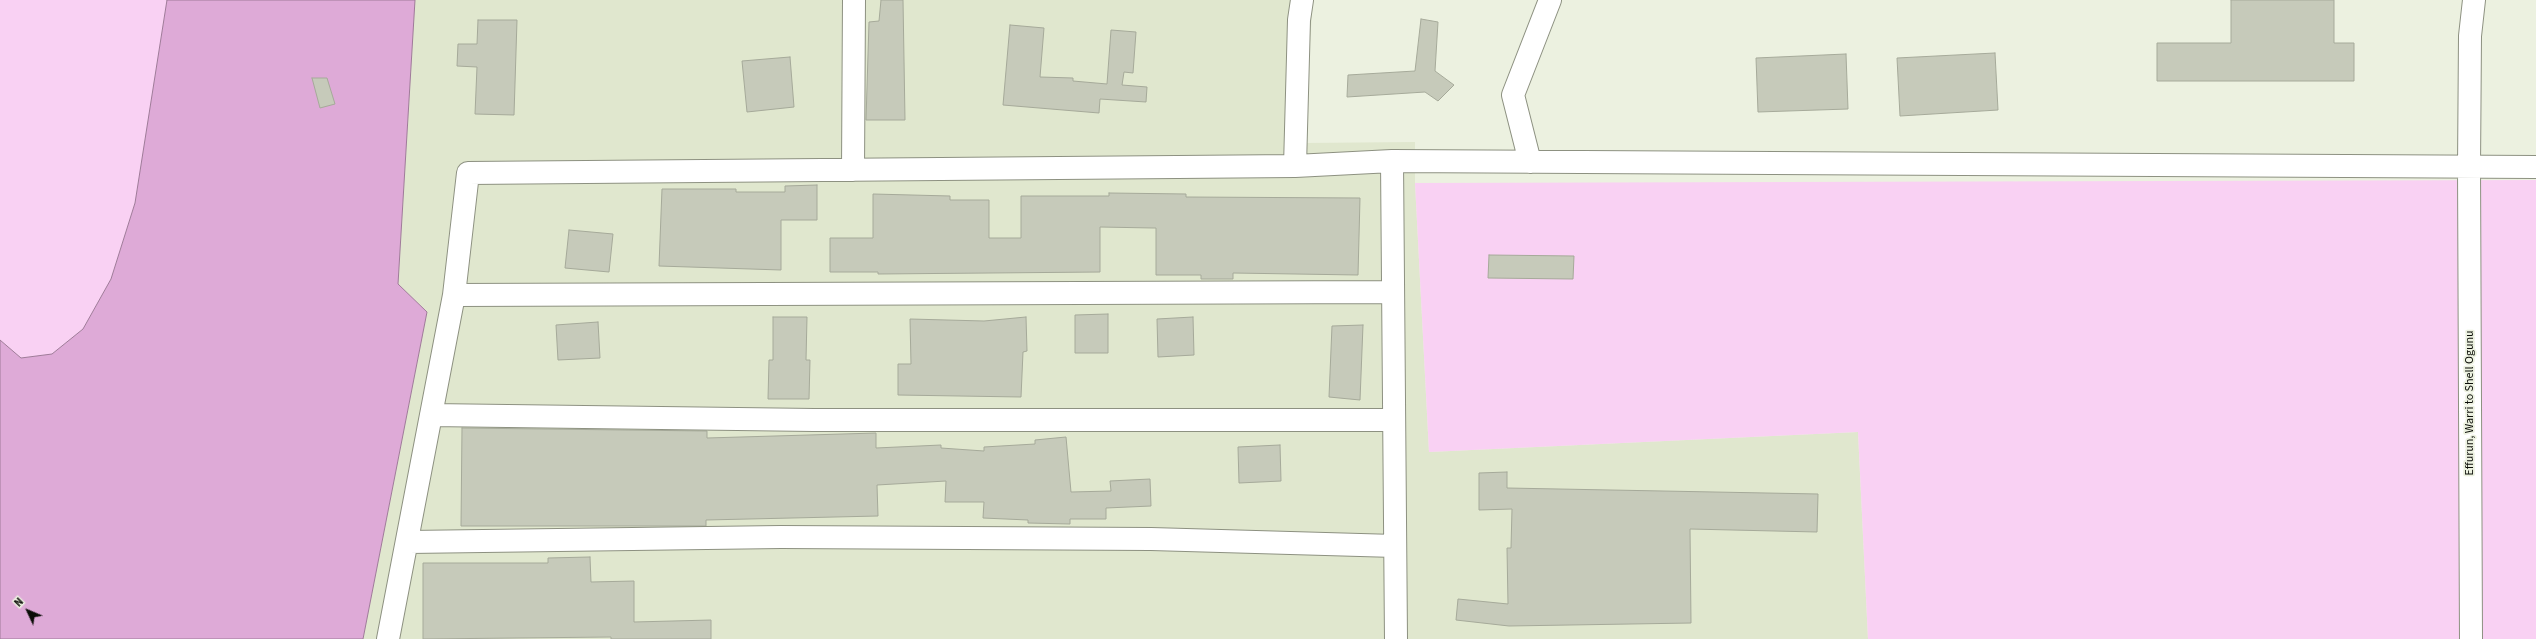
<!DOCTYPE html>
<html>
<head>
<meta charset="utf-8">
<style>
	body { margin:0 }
	#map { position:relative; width:2536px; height:639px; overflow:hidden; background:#ecf1e0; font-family:"Source Sans 3",sans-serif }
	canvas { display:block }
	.north { position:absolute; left:8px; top:591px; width:40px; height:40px; -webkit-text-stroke:3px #ecf1e0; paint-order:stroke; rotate:314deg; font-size:11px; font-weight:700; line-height:16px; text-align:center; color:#0b0d08 }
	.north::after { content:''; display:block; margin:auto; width:14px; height:18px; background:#0b0d08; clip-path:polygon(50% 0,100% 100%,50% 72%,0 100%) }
</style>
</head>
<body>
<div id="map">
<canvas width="2536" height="639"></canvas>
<div class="north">N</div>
</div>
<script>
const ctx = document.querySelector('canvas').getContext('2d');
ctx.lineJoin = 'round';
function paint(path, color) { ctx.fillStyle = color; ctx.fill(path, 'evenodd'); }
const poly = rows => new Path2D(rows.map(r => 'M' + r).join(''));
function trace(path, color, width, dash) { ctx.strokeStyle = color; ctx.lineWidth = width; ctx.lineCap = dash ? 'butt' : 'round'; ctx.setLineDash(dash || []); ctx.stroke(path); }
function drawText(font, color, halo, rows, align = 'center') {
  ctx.font = font + ' "Source Sans 3",sans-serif'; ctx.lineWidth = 3.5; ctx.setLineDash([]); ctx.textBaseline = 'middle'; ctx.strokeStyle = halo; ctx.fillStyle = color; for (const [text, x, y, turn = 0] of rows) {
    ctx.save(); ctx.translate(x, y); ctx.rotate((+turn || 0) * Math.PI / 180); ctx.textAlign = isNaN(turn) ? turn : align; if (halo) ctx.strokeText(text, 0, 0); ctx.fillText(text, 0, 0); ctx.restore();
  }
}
const built = poly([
	[415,0,1313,0,1303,143,1415,142,1415,183,1429,452,1858,432,1868,639,363,639,427,312,398,285]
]);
const green = poly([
	[0,0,167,0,135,203,111,279,83,329,52,354,21,358,0,340],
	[2536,180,2536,639,1868,639,1858,432,1429,452,1415,183]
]);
const water = poly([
	[167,0,415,0,398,284,427,312,363,639,0,639,0,340,21,358,52,354,83,329,111,279,135,203,167,0]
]);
const building = poly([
	[881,0,903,0,905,120,866,120,869,22,879,21,881,0],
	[2231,0,2334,0,2334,43,2354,43,2354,81,2157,81,2157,43,2231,43,2231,0],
	[1421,19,1438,22,1435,71,1454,85,1438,101,1425,92,1347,97,1348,75,1415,71,1421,19],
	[478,20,517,20,514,115,475,114,477,67,457,66,458,44,477,44,478,20],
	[1010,25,1044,28,1040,77,1073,78,1073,81,1107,84,1111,30,1136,32,1133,73,1124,72,1122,85,1147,87,1146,102,1100,99,1099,113,1003,105,1010,25],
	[1995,53,1998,110,1900,116,1897,58,1995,53],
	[1846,54,1848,109,1758,112,1756,58,1846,54],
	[790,57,794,107,747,112,742,61,790,57],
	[312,78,327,78,335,104,320,108,312,78],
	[817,185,817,220,781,220,781,270,659,266,662,189,736,189,736,192,785,192,785,186,817,185],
	[1109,193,1186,194,1186,197,1360,198,1358,275,1233,273,1233,279,1201,279,1201,275,1156,275,1156,228,1153,228,1100,227,1100,272,878,274,878,272,830,272,830,238,873,238,873,194,950,196,950,200,989,200,989,238,1021,238,1021,196,1109,196,1109,193],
	[569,230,613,234,609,272,565,268,569,230],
	[1489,255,1574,256,1573,279,1488,278,1489,255],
	[1108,314,1108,353,1075,353,1075,315,1108,314],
	[773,317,807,317,806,360,810,360,809,399,768,399,769,360,773,360,773,317],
	[1026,317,1027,351,1023,352,1021,397,898,395,898,364,911,364,910,319,984,321,1026,317],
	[1193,317,1194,355,1158,357,1157,319,1193,317],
	[598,322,600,358,558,360,556,325,598,322],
	[1363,325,1360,400,1329,397,1332,326,1363,325],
	[462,428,707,431,707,438,876,433,876,448,941,445,941,448,984,451,984,447,1035,444,1035,440,1066,437,1071,492,1111,491,1110,481,1150,479,1151,506,1106,508,1106,519,1070,519,1070,524,1028,523,1028,520,983,518,984,502,945,502,946,481,877,485,878,516,706,520,706,526,461,526,462,428],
	[1280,445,1281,481,1239,483,1238,447,1280,445],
	[1507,472,1507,488,1818,494,1817,532,1690,529,1691,623,1509,626,1456,620,1458,599,1508,604,1507,548,1511,548,1512,509,1479,510,1479,473,1507,472],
	[590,557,591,582,634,581,634,622,711,620,711,639,611,639,611,637,423,639,423,563,548,563,548,558,590,557]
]);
const minor = poly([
	[1392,161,1396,639],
	[1530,162,1513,95,1550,0],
	[1295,166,1299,20,1302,0],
	[853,170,854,0],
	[454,295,1393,292],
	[431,415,814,420,1394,420],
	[409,542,781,537,1151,539,1395,546],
	[388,639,454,295,468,173,1295,166,1392,161,2536,167],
	[2471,639,2469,167,2470,36,2474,0]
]);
const streetNames = [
	["Effurun, Warri to Shell Ogunu",2470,403,-90]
];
paint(built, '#e0e7ce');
paint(green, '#f9d1f3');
paint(water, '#deaad7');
trace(water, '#9f7b99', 1);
paint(building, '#c6caba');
trace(building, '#a6aa9a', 1);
trace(minor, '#8d9181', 24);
trace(minor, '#fff', 22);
drawText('12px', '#0b0d08', '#ecf1e0', streetNames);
</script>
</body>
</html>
